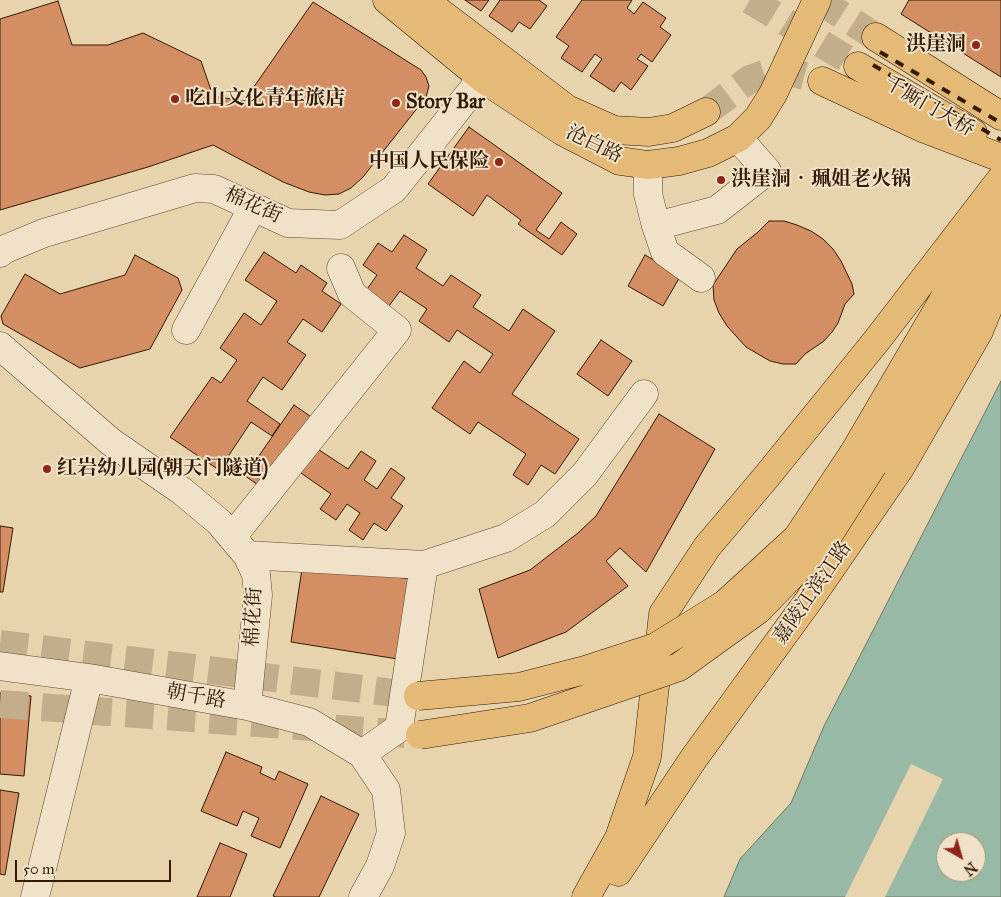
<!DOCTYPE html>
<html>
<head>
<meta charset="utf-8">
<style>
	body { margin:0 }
	#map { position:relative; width:1001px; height:897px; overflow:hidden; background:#e7d3ac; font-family:"IM FELL Great Primer",serif }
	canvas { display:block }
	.north { position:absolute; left:936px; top:832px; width:50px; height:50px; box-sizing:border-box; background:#efe2c9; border:1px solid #a5927b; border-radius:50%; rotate:142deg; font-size:14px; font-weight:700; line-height:20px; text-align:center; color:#351a06 }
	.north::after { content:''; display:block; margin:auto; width:18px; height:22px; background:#8f2418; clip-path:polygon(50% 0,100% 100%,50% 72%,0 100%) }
	.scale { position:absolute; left:15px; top:860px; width:156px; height:22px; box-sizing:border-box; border:2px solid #351a06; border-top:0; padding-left:6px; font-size:15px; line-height:18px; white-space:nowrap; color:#351a06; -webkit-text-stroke:4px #efe2c9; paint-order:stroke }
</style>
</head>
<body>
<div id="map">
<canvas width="1001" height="897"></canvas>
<div class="north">N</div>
<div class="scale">50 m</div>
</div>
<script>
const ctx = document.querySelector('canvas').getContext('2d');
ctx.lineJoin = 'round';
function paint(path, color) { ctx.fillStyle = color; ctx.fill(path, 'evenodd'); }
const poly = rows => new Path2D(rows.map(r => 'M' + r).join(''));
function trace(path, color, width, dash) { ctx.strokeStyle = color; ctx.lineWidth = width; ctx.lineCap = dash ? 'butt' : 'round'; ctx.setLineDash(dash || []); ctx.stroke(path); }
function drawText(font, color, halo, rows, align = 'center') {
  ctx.font = font + ' "IM FELL Great Primer","Noto Serif SC",serif'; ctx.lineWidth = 4; ctx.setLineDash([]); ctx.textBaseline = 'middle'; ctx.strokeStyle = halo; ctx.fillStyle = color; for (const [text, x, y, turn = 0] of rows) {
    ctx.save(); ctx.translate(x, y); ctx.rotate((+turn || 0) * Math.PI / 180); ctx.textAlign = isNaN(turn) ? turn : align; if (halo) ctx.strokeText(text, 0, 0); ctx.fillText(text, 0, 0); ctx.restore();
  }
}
const water = poly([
	[1001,381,1001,897,724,897,740,859,791,803,824,726,1001,381],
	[946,842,976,842,976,872,946,872,946,842]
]);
const pier = poly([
	[911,764,943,779,885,897,845,897]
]);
const building = poly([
	[465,0,489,0,481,11,465,0],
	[500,0,539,0,547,6,530,29,519,22,512,32,489,16,500,0],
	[582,0,632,0,627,8,634,14,643,2,666,18,660,27,671,35,652,62,641,54,637,59,648,66,631,90,621,82,614,92,590,76,602,59,595,54,582,72,561,58,569,46,556,37,582,0],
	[909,0,1001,0,1001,77,901,14,909,0],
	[58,1,72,45,108,45,143,33,201,61,213,96,244,101,313,2,421,70,426,77,429,86,426,97,363,177,351,188,339,194,325,195,309,192,283,182,213,145,148,167,0,210,0,19,58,1],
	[469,127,562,193,536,230,549,239,561,222,577,234,562,255,518,224,521,220,487,195,473,216,428,184,469,127],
	[769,221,784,221,797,225,811,231,823,239,833,249,841,261,852,284,854,294,845,304,838,323,832,332,824,341,805,354,796,364,783,364,770,361,746,347,727,326,719,313,714,300,713,285,737,249,758,232,769,221],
	[404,235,427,250,416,268,443,286,451,275,481,295,473,307,509,331,523,309,555,331,512,394,579,439,555,474,541,465,528,485,513,475,526,454,478,422,470,434,432,408,464,361,480,373,493,354,457,330,449,342,419,321,427,309,400,291,386,310,363,295,377,275,363,265,378,243,392,252,404,235],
	[264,252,296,273,301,265,327,283,322,291,341,304,322,332,303,319,287,342,306,355,282,390,263,377,247,401,280,424,272,436,251,422,219,470,170,437,212,377,221,383,237,360,220,348,244,313,261,325,277,301,245,280,264,252],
	[135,255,178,278,182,290,150,349,80,368,3,324,1,316,25,274,60,294,125,275,135,255],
	[645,255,681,275,663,306,628,286,645,255],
	[601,340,632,361,608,396,577,374,601,340],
	[294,405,320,423,307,442,348,469,361,451,376,461,364,480,377,489,391,468,405,478,391,498,403,506,386,531,374,523,363,540,349,530,360,513,347,504,336,520,320,509,331,494,291,466,272,494,245,476,294,405],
	[659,414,715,449,646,572,620,548,606,561,628,586,566,632,498,658,479,589,530,570,578,533,596,516,659,414],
	[0,526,13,528,3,592,0,592,0,526],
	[303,562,416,580,404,660,291,642,303,562],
	[0,693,31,696,24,776,0,774,0,693],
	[226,752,262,767,260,773,275,780,279,771,308,784,280,848,251,836,259,818,243,811,237,826,201,811,226,752],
	[0,790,19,793,5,875,0,874,0,790],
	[321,796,359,814,319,897,276,897,273,896,321,796],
	[220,843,247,854,230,897,197,897,220,843]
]);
const majorTunnel = poly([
	[750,0,858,66],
	[818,0,876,37],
	[706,112,750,79,779,69,822,81],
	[0,644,418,696],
	[0,704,407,734]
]);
const minor = poly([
	[648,165,648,194,656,226,665,252,701,278],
	[656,226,717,210,767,171,738,138],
	[0,253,3,250,44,233,195,188,214,189,288,223,340,225,394,189,482,78],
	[186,330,253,207],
	[0,346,111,442,182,491,219,522,247,555,256,574,258,595,247,706],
	[232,537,397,330,352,294,341,268],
	[247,555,424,565,506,538,545,514,585,474,644,394],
	[0,666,89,678,247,706,309,722,362,754,386,790,391,833,380,866,363,897],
	[362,754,399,728,424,565],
	[35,897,89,678]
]);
const major = poly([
	[387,0,482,78,562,131,620,161,648,165,679,161,708,153,738,138,758,118,773,94,817,0],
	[421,0,433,7,567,109,614,130,649,132,673,128,706,112],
	[876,37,1001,116],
	[858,66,973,133],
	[822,81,925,129,1001,158],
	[853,454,998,207],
	[873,465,1001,242],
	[618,872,694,758,809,600,900,468,979,331,1001,276],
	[586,897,619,838,647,757,663,614,707,547,767,476,877,340,1001,179]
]);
const rail = poly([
	[880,52,1001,123],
	[873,65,1001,140]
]);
const majorBridge = poly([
	[418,696,519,687,585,670,656,647,725,604,797,538,853,454],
	[420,735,530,718,679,667,758,610,824,542,873,465]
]);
const markers = [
	[976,45,5,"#8f2418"],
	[175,99,5,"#8f2418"],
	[396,103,5,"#8f2418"],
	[499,162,5,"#8f2418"],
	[721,180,5,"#8f2418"],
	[47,469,5,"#8f2418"]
];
const poiNames = [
	["洪崖洞",966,45,"right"],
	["吃山文化青年旅店",185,99],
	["Story Bar",406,103],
	["中国人民保险",489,162,"right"],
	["洪崖洞‧珮姐老火锅",731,180],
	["红岩幼儿园(朝天门隧道)",57,469]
];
const streetNames = [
	["千厮门大桥",929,107,30],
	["沧白路",594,145,26],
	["棉花街",253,206,24],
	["嘉陵江滨江路",813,593,-55],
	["棉花街",254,617,-87],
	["朝千路",196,697,10]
];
paint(water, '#97b9a5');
trace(water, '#707965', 1);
paint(pier, '#e7d3ac');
paint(building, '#d38f63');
trace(building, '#351a06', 1);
trace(majorTunnel, '#c3ae8b', 28, [28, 14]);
trace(minor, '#624830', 29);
trace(major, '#351a06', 29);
trace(minor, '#efe2c9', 28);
trace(major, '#e4ba76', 28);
trace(rail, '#351a06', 4, [9, 9]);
trace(majorBridge, '#351a06', 29, []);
trace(majorBridge, '#e4ba76', 28);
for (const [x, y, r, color] of markers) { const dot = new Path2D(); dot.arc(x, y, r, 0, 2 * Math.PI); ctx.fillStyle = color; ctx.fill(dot); trace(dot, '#efe2c9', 2); }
drawText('bold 20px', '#351a06', '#efe2c9', poiNames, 'left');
drawText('20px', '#351a06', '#efe2c9', streetNames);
</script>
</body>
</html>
